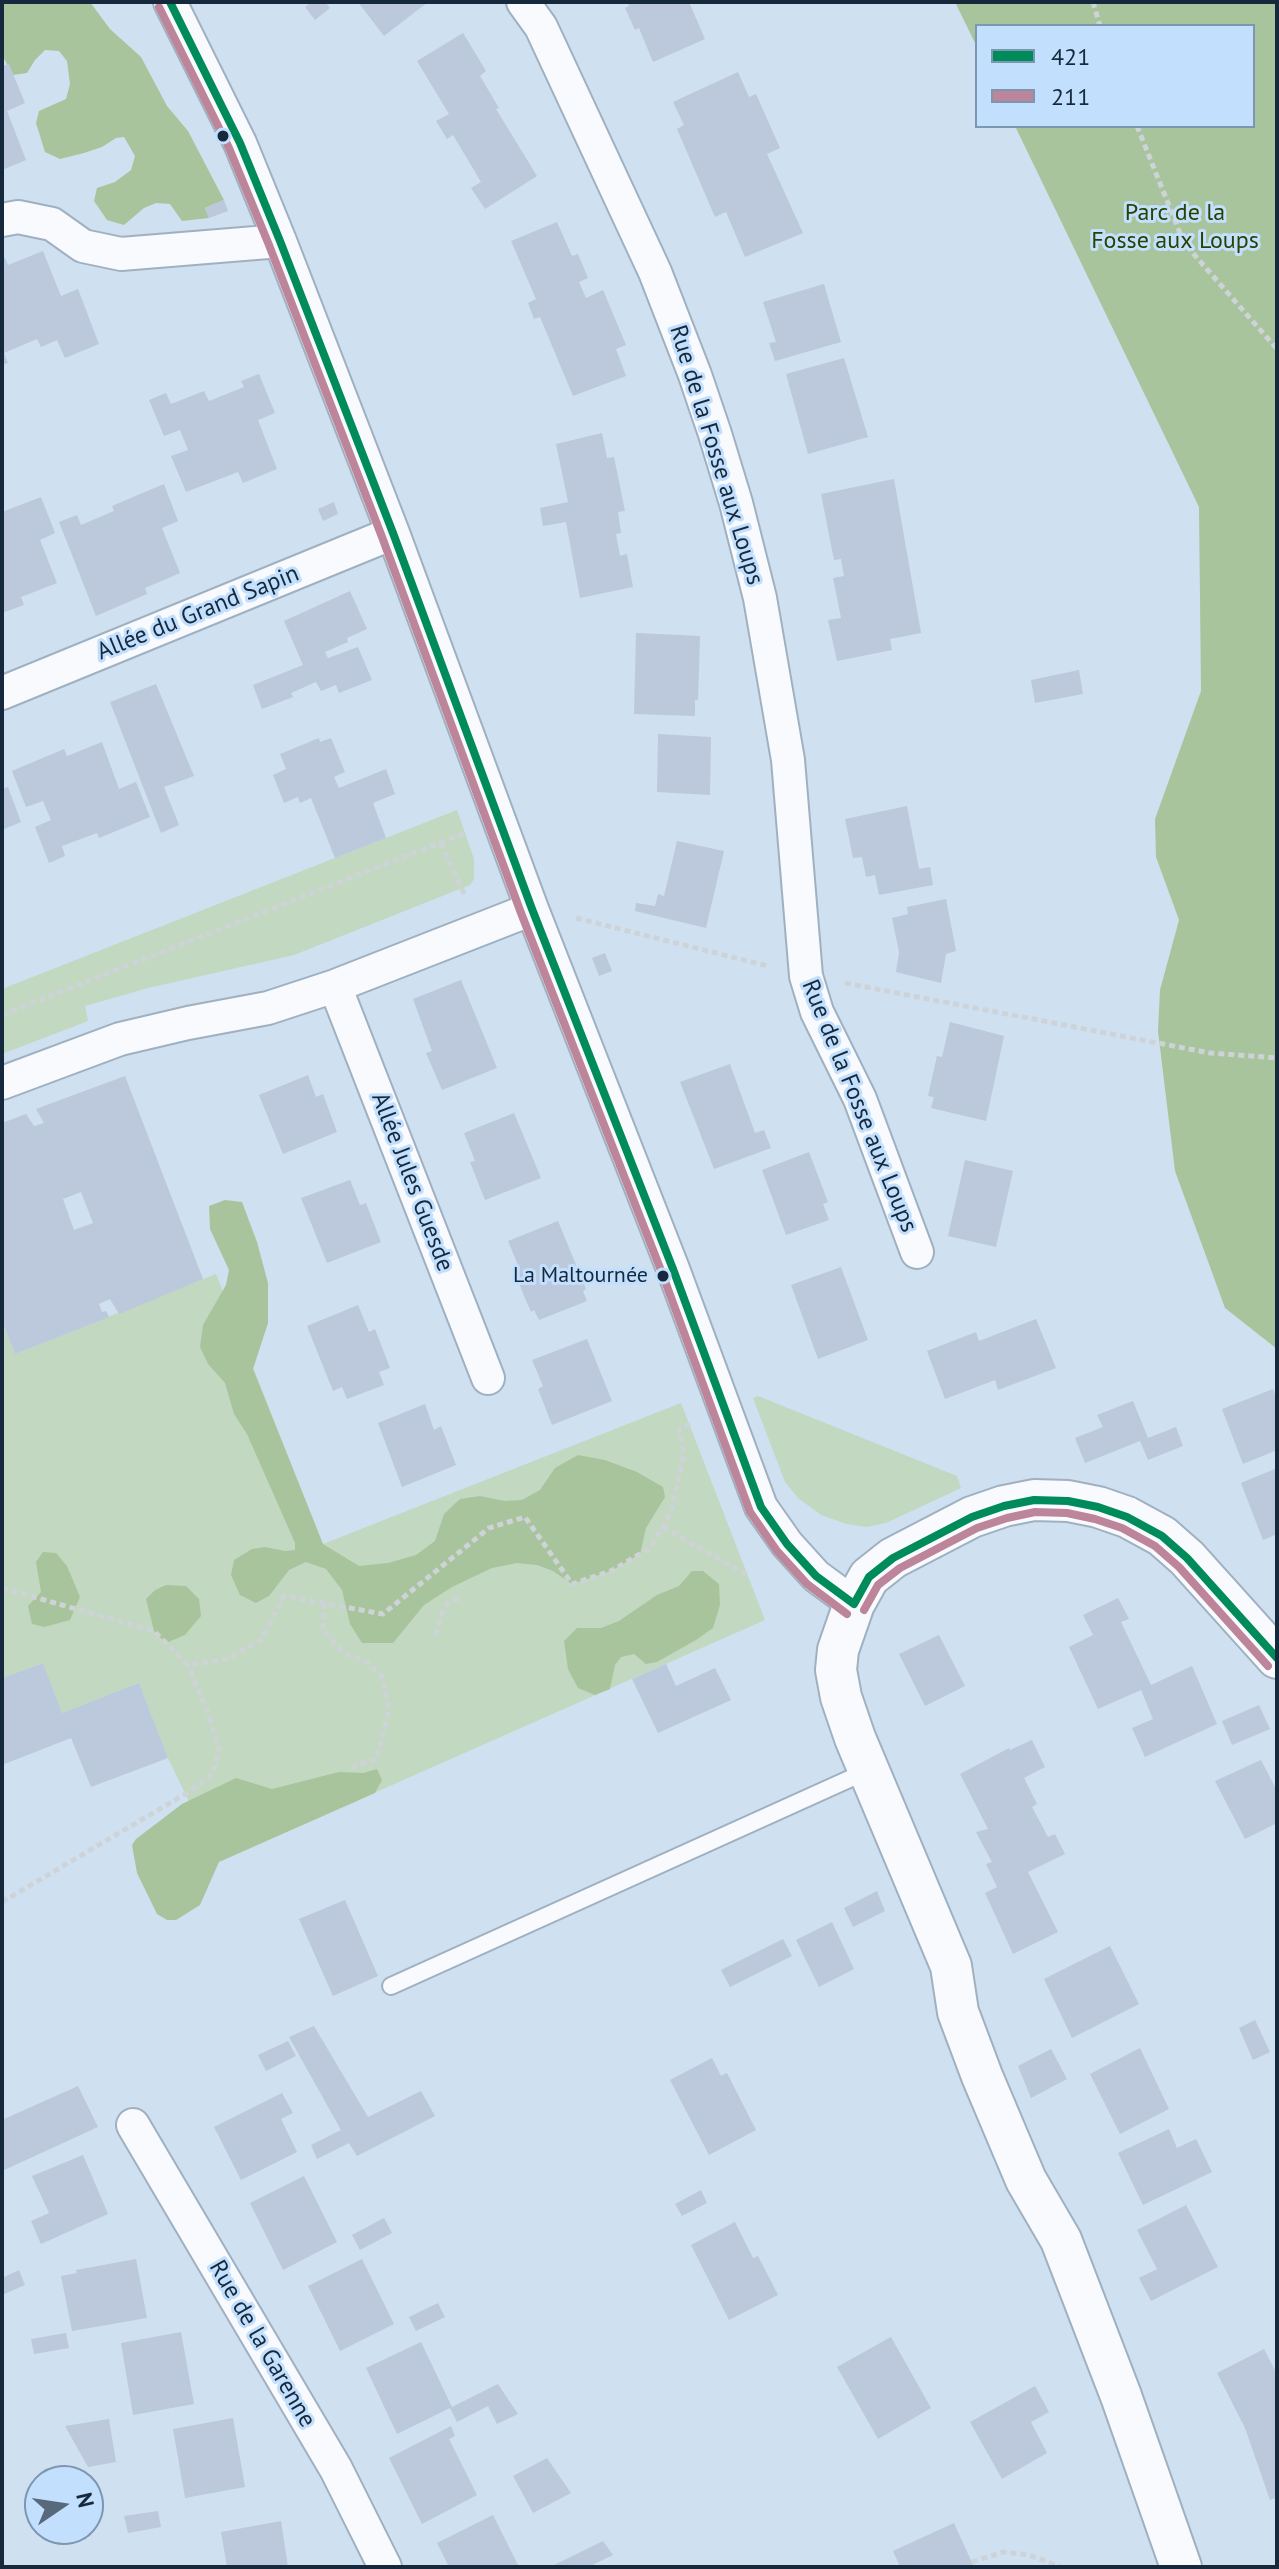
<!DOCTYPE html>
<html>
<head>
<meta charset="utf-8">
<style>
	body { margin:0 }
	#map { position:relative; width:1279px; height:2569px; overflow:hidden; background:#cfe0f1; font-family:"PT Sans",sans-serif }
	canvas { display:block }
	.frame { position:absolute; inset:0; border:4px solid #16293c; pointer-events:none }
	.legend { position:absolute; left:975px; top:24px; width:280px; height:104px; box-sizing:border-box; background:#c2e0fe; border:2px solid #7d97b0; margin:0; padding:10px 14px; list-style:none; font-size:24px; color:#16293c }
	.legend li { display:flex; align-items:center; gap:16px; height:40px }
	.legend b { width:40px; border:2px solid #7d97b0 }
	.north { position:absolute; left:24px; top:2465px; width:80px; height:80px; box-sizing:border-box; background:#c2e0fe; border:2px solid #7d97b0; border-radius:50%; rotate:77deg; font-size:22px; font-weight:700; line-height:32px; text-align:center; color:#16293c }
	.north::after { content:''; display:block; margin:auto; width:28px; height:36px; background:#57697b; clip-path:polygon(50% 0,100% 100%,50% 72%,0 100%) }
</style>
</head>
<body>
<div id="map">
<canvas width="1279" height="2569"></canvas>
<div class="frame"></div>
<ul class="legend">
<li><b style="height:10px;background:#008b5a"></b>421</li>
<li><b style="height:10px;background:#bc859a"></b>211</li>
</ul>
<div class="north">N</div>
</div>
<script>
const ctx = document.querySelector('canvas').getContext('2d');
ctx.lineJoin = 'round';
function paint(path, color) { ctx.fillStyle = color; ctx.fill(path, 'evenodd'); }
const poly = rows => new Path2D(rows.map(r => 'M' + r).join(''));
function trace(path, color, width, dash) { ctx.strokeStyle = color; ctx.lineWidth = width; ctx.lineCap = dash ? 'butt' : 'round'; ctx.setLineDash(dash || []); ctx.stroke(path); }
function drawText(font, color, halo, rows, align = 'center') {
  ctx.font = font + ' "PT Sans",sans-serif'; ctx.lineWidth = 6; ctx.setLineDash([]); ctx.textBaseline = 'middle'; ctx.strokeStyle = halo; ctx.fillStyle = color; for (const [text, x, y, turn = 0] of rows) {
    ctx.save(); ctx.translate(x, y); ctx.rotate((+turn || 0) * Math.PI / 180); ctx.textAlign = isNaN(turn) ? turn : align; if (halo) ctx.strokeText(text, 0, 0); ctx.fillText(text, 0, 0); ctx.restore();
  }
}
const green = poly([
	[457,810,474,859,474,879,470,885,294,955,148,988,85,1006,88,1021,2,1054,2,989],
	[216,1274,323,1544,681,1403,765,1620,218,1862,168,1758,139,1683,62,1713,43,1663,2,1678,2,1321,15,1354],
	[758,1396,957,1476,961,1488,886,1523,867,1527,847,1524,821,1515,798,1498,785,1482,753,1398]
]);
const forest = poly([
	[2,2,90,2,110,29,141,57,167,106,188,131,224,200,205,208,209,218,182,221,170,204,156,203,144,208,124,225,107,220,94,201,97,188,115,182,131,170,135,156,124,137,116,138,102,147,84,153,60,159,45,152,36,123,39,111,66,99,70,84,67,61,59,51,45,50,35,60,27,73,13,75,2,55],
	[955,2,1277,2,1277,1349,1225,1308,1175,1171,1158,1031,1160,990,1179,920,1156,857,1155,819,1201,691,1199,507,1015,126,1253,126,1253,26,977,26,977,47],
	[225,1200,242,1202,257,1242,268,1283,268,1323,253,1369,323,1544,359,1566,388,1563,416,1555,435,1541,444,1514,460,1499,480,1496,505,1501,522,1500,540,1490,555,1468,578,1455,605,1460,637,1472,663,1487,665,1497,646,1528,640,1554,611,1571,572,1584,553,1571,537,1565,517,1563,492,1568,452,1587,424,1605,393,1643,362,1643,350,1624,342,1590,326,1569,306,1562,289,1570,269,1596,256,1603,240,1595,231,1575,234,1560,252,1549,265,1547,285,1551,295,1550,295,1543,247,1434,234,1414,225,1383,208,1364,200,1347,203,1325,226,1285,229,1270,210,1229,209,1206],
	[43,1552,56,1553,67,1566,80,1597,70,1620,44,1627,32,1624,28,1606,41,1592,36,1562],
	[692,1571,703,1571,719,1584,720,1605,713,1628,696,1640,657,1662,646,1664,634,1654,621,1657,615,1665,610,1689,595,1695,578,1688,568,1669,564,1641,577,1628,601,1628,619,1621,657,1595,679,1586],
	[166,1585,186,1586,199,1599,201,1616,185,1635,166,1643,154,1631,146,1599,155,1590],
	[377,1769,382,1780,375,1793,219,1862,200,1905,176,1920,167,1920,157,1914,137,1873,132,1845,136,1839,182,1804,236,1778,272,1789,339,1772,363,1773]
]);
const building = poly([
	[312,2,325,2,330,8,315,20,305,7],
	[358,2,428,2,384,36],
	[628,2,689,2,705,39,653,62,639,28,635,30,625,8,629,6],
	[463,33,486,71,480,76,499,108,496,109,537,176,485,209,471,188,481,182,453,135,447,139,436,121,449,114,417,61],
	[9,64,25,103,7,111,26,160,2,170,2,66],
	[738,72,749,97,756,94,780,148,767,154,803,233,745,257,726,212,715,217,677,129,684,125,673,102],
	[224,200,228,211,209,218,205,208],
	[557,222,572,256,578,254,588,278,579,282,586,298,603,290,626,345,616,349,626,376,573,396,540,317,534,319,528,303,536,299,511,241],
	[43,251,61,296,78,289,99,344,65,358,57,340,41,347,37,339,4,353,8,363,2,365,2,259,5,258,8,265],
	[824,284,841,342,775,361,769,343,776,342,763,302],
	[844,358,868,437,808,454,786,374],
	[259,374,275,413,258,420,277,469,243,483,238,472,186,492,171,456,188,450,180,430,164,436,149,400,166,393,171,404,204,391,209,401,244,387,241,381],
	[602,433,607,458,614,457,625,511,618,512,621,533,616,534,620,556,627,554,633,587,580,598,566,522,543,526,540,508,568,502,556,444],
	[894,479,921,633,890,639,892,650,837,661,828,620,841,618,833,578,844,576,841,559,834,560,821,494],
	[164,484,178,521,162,528,180,573,145,588,147,594,96,616,59,522,77,515,81,525,114,511,112,506],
	[41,497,55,533,40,540,57,583,21,597,24,605,2,613,2,512],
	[334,502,338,514,323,521,318,509],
	[350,591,367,629,347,638,348,642,325,652,328,658,358,647,372,680,339,693,336,685,321,691,316,682,291,693,293,697,262,709,253,685,303,665,284,621],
	[636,633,700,636,698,700,695,700,695,716,634,714],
	[1079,670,1083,694,1035,703,1031,680],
	[156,684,194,776,164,787,179,825,161,833,110,702],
	[658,734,711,737,710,795,657,792],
	[319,738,320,742,331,738,345,772,334,777,339,788,386,769,395,794,373,803,386,838,335,858,311,798,300,803,298,797,284,803,273,775,286,769,280,754],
	[102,742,119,789,136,782,150,817,99,838,97,833,62,846,65,856,49,863,35,827,51,820,43,801,26,807,12,771,64,749,67,756],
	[8,787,21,822,2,830,2,789],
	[907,806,919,869,930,867,933,885,879,895,875,875,866,877,862,857,853,858,845,819],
	[677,841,724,851,706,928,635,911,636,903,655,906,658,894,664,896],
	[946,899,956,951,946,954,941,983,896,972,899,952,892,918,908,914,907,907],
	[605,953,612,971,599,976,592,958],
	[461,980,497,1068,442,1090,426,1053,432,1051,413,999],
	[950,1022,1004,1036,986,1121,931,1108,934,1097,928,1096,937,1056,942,1057],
	[730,1064,755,1133,764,1130,771,1148,714,1169,680,1082],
	[308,1075,316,1097,323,1094,337,1132,283,1154,259,1095],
	[125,1076,203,1279,119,1314,110,1299,103,1302,99,1304,102,1312,106,1311,109,1317,15,1354,2,1321,2,1123,26,1114,34,1126,44,1123,36,1109],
	[81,1192,93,1223,74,1230,63,1199],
	[514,1113,541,1178,485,1200,470,1162,475,1161,464,1133],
	[809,1152,828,1202,823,1204,829,1220,786,1235,762,1170],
	[965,1160,1013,1171,996,1247,948,1236],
	[350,1180,360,1205,366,1203,381,1242,327,1263,301,1198],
	[558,1221,586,1289,583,1291,587,1301,539,1320,534,1310,531,1312,522,1291,515,1271,520,1270,508,1241],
	[841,1267,868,1340,818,1359,791,1285],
	[358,1305,369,1332,375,1329,390,1368,379,1372,384,1385,347,1399,342,1387,333,1391,307,1326],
	[1036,1319,1056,1368,998,1390,995,1380,945,1399,927,1351,976,1332,979,1341],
	[587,1339,612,1401,552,1425,538,1389,543,1386,532,1360],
	[1273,1389,1277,1400,1277,1450,1243,1464,1222,1409],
	[1133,1401,1148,1438,1176,1427,1183,1446,1148,1460,1140,1441,1085,1463,1075,1438,1103,1427,1097,1415],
	[425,1404,434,1430,441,1426,456,1465,402,1487,378,1423],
	[1277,1468,1277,1534,1263,1540,1241,1483],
	[1118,1598,1129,1619,1121,1622,1151,1685,1192,1666,1217,1724,1145,1757,1132,1728,1153,1719,1141,1690,1098,1709,1069,1647,1093,1635,1083,1615],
	[939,1635,965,1686,925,1706,899,1654],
	[43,1663,62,1713,139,1683,168,1758,91,1787,71,1738,2,1765,2,1678],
	[666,1664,676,1686,715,1668,731,1700,658,1733,632,1679],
	[1259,1705,1270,1729,1232,1745,1222,1721],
	[1032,1740,1045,1767,1024,1778,1037,1804,1032,1807,1048,1837,1055,1834,1065,1854,1028,1872,1058,1932,1013,1954,985,1893,997,1887,986,1864,992,1862,976,1832,988,1829,960,1774,1009,1748,1010,1750],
	[1261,1760,1277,1791,1277,1823,1245,1839,1215,1781],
	[877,1891,885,1911,853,1927,844,1908],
	[345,1900,378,1976,333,1996,299,1919],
	[832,1922,854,1969,819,1987,796,1940],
	[783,1939,792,1956,730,1987,721,1970],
	[1110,1946,1139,2004,1072,2038,1044,1979],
	[1255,2020,1270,2052,1253,2060,1239,2028],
	[314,2026,368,2117,421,2091,435,2116,357,2156,349,2143,317,2159,311,2145,341,2130,289,2037],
	[288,2041,296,2056,266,2071,258,2055],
	[1140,2048,1169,2109,1120,2134,1090,2074],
	[1051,2049,1067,2079,1031,2098,1018,2066],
	[712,2058,721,2076,727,2073,756,2130,709,2155,670,2080],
	[78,2086,98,2127,2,2171,2,2120],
	[282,2093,293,2113,281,2119,297,2152,241,2180,214,2127],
	[1169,2129,1177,2148,1196,2139,1212,2172,1143,2205,1118,2153],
	[83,2155,108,2214,41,2244,31,2221,49,2213,32,2176],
	[304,2176,337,2242,283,2270,250,2203],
	[701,2190,707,2203,682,2216,675,2204],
	[1186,2205,1218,2267,1151,2301,1139,2278,1157,2269,1137,2230],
	[384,2218,392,2233,360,2250,352,2235],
	[735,2222,753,2258,758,2256,778,2295,729,2320,691,2245],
	[136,2259,147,2318,72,2331,61,2276,77,2273,76,2270],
	[362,2259,394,2324,340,2351,308,2286],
	[19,2270,25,2285,2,2295,2,2278],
	[438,2303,445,2317,416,2331,409,2317],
	[181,2332,194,2404,133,2415,121,2343],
	[66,2333,69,2348,34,2354,31,2339],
	[891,2337,931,2408,878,2439,837,2367],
	[421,2342,452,2407,498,2384,518,2414,497,2424,488,2406,457,2422,450,2408,397,2434,366,2368],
	[1264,2349,1277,2374,1277,2497,1270,2500,1245,2428,1217,2373],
	[1035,2386,1049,2412,1031,2422,1047,2453,1002,2479,970,2422],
	[233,2418,245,2487,185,2498,173,2429],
	[109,2419,116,2462,88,2467,65,2426],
	[451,2426,455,2436,449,2439,477,2495,422,2524,389,2458],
	[547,2458,571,2493,533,2513,513,2476],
	[158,2511,161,2527,128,2533,124,2516],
	[493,2515,519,2567,449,2567,437,2543],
	[281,2521,288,2567,227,2567,221,2532],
	[954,2523,974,2567,900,2567,893,2551],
	[603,2541,613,2555,588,2567,550,2567]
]);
const path = poly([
	[1093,2,1100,26],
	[1137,126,1184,243,1277,349],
	[441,843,465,896],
	[576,918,768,966],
	[845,983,1210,1053,1277,1058],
	[2,1015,467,832],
	[663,1527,749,1576],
	[2,1588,154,1631,188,1665,227,1659,261,1640,284,1596,383,1614,489,1528,525,1517,572,1584,611,1571,650,1548,671,1513,684,1454,679,1429,693,1423],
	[324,1603,323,1631,344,1653,367,1662,382,1676,389,1709,377,1759,351,1767],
	[436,1635,441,1615,448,1603,461,1598],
	[2,1902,192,1790,213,1774,219,1749,207,1711,188,1665],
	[972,2562,1003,2552,1029,2555,1061,2567]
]);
const service = poly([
	[391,1986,867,1771]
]);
const minor = poly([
	[170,2,240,143,280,241,393,533,532,909,673,1269,761,1507,787,1544,816,1576,854,1604],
	[523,2,541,27,655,272,695,375,715,434,736,503,760,598,788,760,806,976,817,1012,860,1099,917,1252],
	[2,220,18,217,52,224,83,246,121,254,280,241],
	[2,693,393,533],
	[335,986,488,1378],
	[2,1083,120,1039,188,1023,268,1008,335,986,532,909],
	[133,2125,336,2469,385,2567]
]);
const tertiary = poly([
	[1181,2567,1121,2396,1061,2240,1026,2180,982,2076,958,2012,951,1966,855,1738,841,1697,836,1670,838,1650,854,1604,869,1577,893,1558,972,1517,1004,1506,1034,1500,1068,1501,1098,1507,1127,1517,1162,1536,1187,1558,1277,1658]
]);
const bus1 = poly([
	[170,2,240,143,280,241,393,533,532,909,673,1269,761,1507,787,1544,816,1576,854,1604],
	[854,1604,869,1577,893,1558,972,1517,1004,1506,1034,1500,1068,1501,1098,1507,1127,1517,1162,1536,1187,1558,1277,1658]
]);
const bus2 = poly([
	[159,7,229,148,269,245,382,537,521,913,662,1273,750,1512,777,1551,807,1584,847,1614],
	[864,1610,878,1585,900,1568,977,1528,1007,1518,1035,1512,1067,1513,1095,1519,1122,1528,1155,1546,1179,1567,1268,1666]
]);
const markers = [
	[223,136,7,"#16293c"],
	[663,1276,7,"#16293c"]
];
const busNames = [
	["La Maltournée",648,1276]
];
const parkNames = [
	["Parc de la",1175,213],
	["Fosse aux Loups",1175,241]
];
const streetNames = [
	["Rue de la Fosse aux Loups",716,455,73],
	["Allée du Grand Sapin",198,613,-22],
	["Rue de la Fosse aux Loups",859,1106,68],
	["Allée Jules Guesde",412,1182,69],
	["Rue de la Garenne",262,2344,60]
];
paint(green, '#c2d8c1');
paint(forest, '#a8c49c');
paint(building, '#bcc8db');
trace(service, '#9fb0c1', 20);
trace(minor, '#9fb0c1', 36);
trace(tertiary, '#9fb0c1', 44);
trace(path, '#ced3d8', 5, [6, 4]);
trace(service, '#f8fafd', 16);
trace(minor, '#f8fafd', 32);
trace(tertiary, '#f8fafd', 40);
trace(bus1, '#008b5a', 8);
trace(bus2, '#bc859a', 8);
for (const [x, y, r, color] of markers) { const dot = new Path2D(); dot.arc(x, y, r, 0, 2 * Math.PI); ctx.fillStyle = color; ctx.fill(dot); trace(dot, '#c2e0fe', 3); }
drawText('22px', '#16293c', '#c2e0fe', busNames, 'right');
drawText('24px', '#2a4100', '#c2e0fe', parkNames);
drawText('24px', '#16293c', '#c2e0fe', streetNames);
</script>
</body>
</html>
